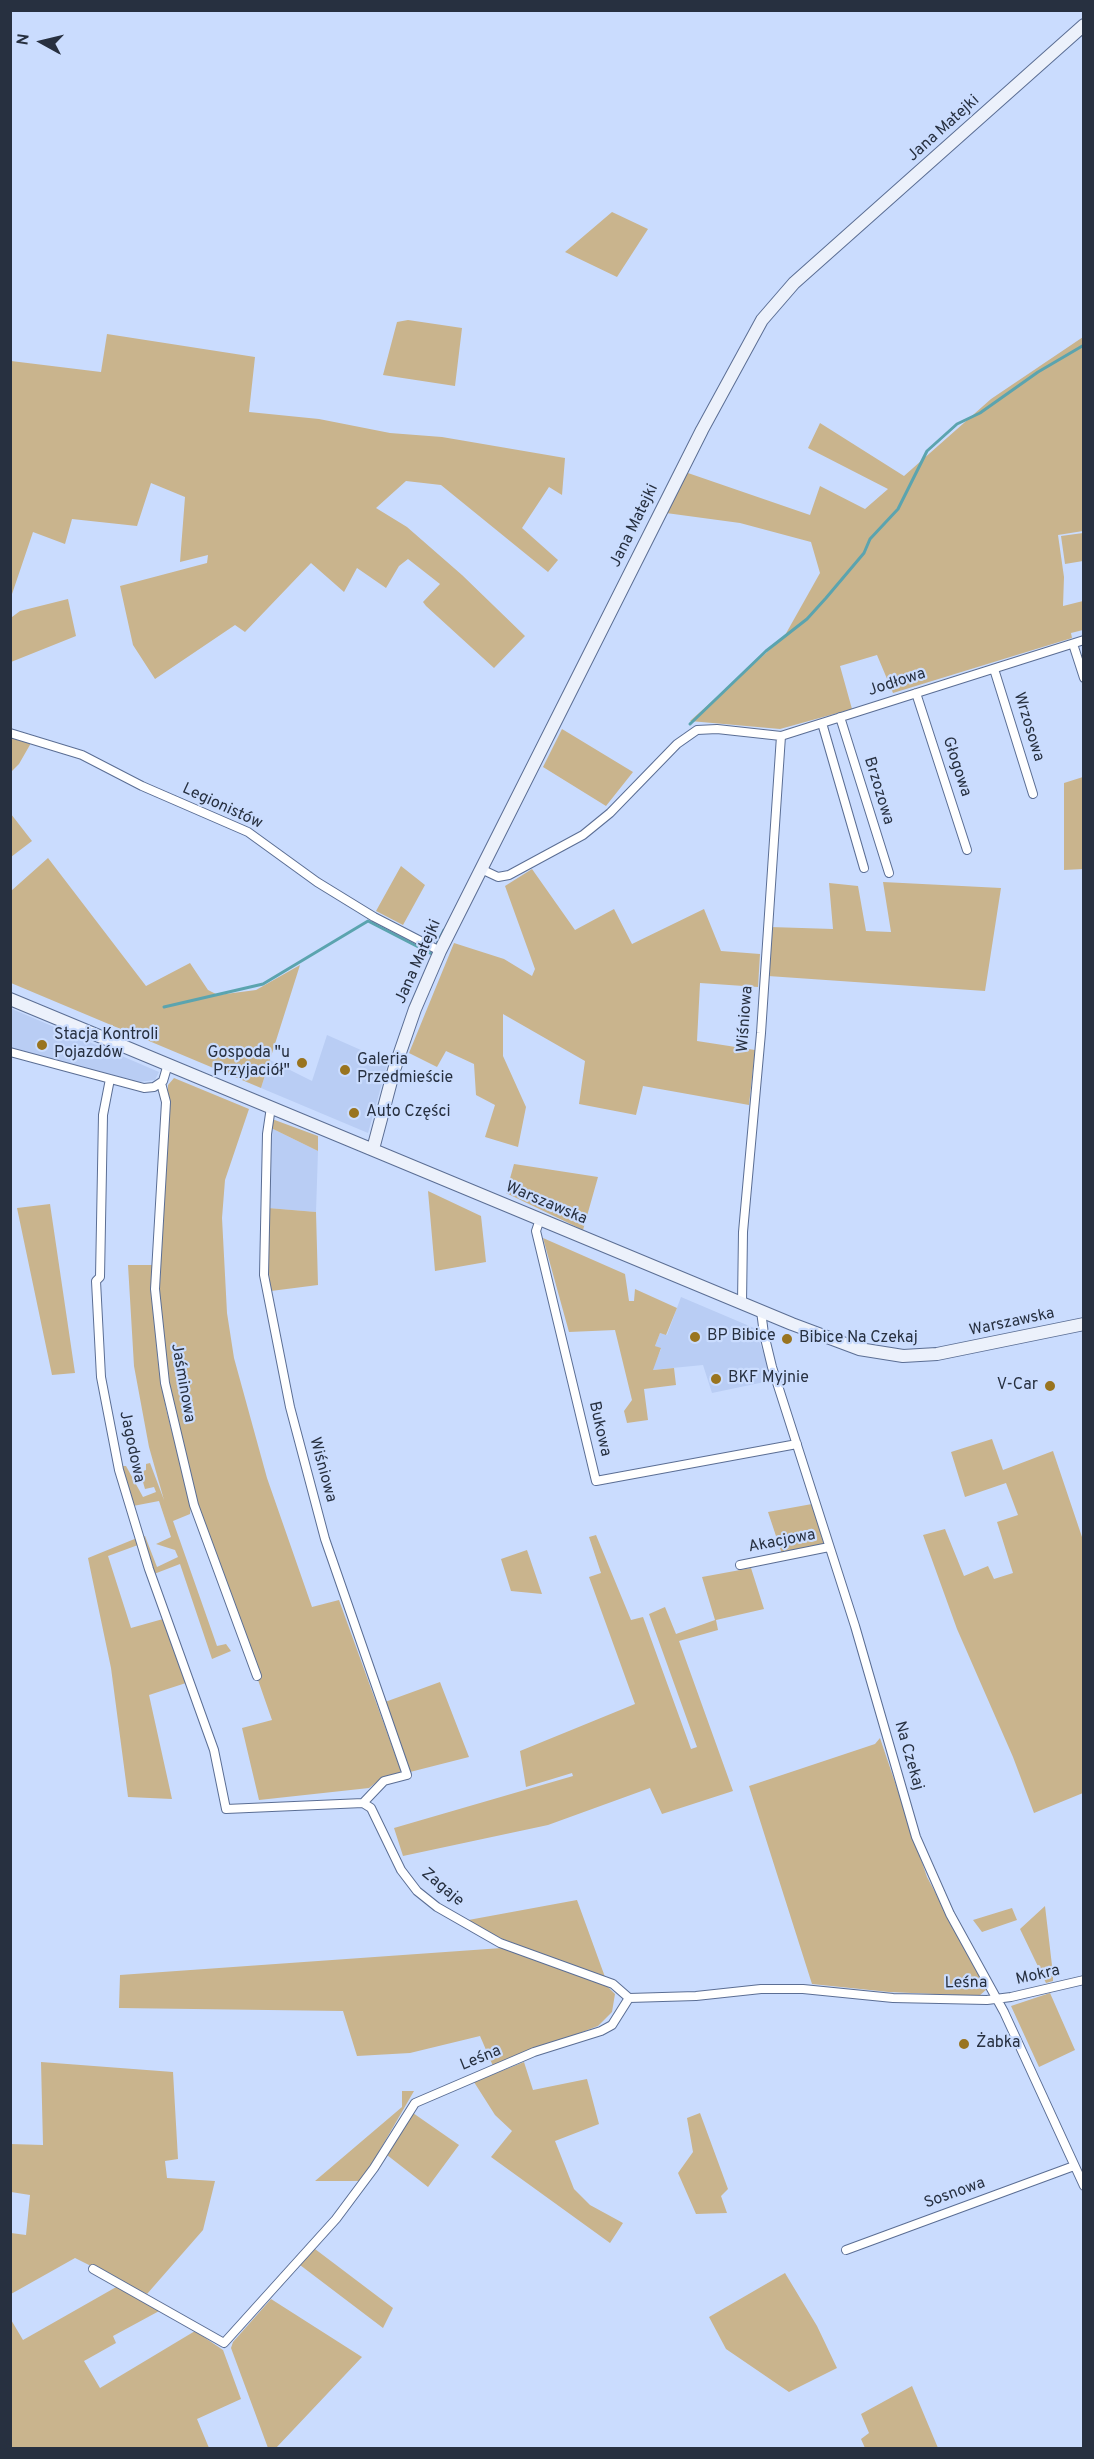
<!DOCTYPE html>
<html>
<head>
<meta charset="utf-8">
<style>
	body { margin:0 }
	#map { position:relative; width:1094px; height:2459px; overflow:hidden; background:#cadcfe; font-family:Overpass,sans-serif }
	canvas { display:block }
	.frame { position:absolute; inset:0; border:12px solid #273040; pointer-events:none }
	.north { position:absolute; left:12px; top:12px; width:60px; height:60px; -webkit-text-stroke:4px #cadcfe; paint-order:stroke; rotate:278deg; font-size:16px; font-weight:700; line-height:24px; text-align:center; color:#273040 }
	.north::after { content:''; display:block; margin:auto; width:21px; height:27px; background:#273040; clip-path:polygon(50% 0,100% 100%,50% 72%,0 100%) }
</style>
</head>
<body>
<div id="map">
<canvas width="1094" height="2459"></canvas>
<div class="frame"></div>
<div class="north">N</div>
</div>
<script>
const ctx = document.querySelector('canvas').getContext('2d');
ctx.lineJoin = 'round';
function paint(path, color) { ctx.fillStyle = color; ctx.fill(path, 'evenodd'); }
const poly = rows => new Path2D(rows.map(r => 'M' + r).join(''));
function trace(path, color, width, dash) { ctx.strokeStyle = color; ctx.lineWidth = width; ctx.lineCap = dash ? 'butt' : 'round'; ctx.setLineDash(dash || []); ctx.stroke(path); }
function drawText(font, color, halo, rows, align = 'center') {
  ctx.font = font + ' Overpass,sans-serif'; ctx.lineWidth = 4.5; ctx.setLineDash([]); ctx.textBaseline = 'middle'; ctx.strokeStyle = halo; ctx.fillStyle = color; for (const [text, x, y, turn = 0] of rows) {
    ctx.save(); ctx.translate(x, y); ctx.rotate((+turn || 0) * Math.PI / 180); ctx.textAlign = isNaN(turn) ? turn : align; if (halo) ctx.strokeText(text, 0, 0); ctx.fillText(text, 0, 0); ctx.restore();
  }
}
const built = poly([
	[10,1008,159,1072,155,1080,139,1082,11,1048],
	[327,1035,388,1062,368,1133,261,1088,270,1060,312,1081],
	[271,1128,318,1151,316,1212,268,1208],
	[681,1297,754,1328,774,1380,712,1393,703,1365,652,1370,661,1349,655,1346,660,1333,667,1335]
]);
const green = poly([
	[612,212,648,229,617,277,565,252],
	[408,320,462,328,455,386,383,375,397,322],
	[107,334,255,357,249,412,319,419,390,433,442,437,565,458,562,495,549,487,522,528,558,560,548,572,441,485,406,481,376,508,407,527,462,575,525,636,494,668,426,606,423,602,440,584,408,559,399,566,386,588,357,568,344,592,311,563,245,632,235,625,155,679,133,645,120,586,207,563,208,555,180,562,185,497,151,483,137,526,72,519,65,544,33,532,11,597,11,361,101,372],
	[1083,337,1083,531,1058,535,1064,577,1063,606,1083,601,1083,630,1071,633,1072,638,893,693,877,655,840,666,852,709,780,729,690,721,784,637,820,573,811,542,740,523,666,513,685,472,810,515,820,486,865,509,888,489,808,448,820,423,904,476,991,399],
	[1083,533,1083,561,1065,564,1061,536],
	[68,599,76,636,11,662,12,617,20,611],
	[562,729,633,772,606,806,543,767],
	[11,737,31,743,19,764,11,772],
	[1083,777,1083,869,1064,870,1064,783],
	[11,814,32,841,11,857],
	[48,858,146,986,190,963,208,990,218,995,256,990,300,965,261,1088,11,983,11,891],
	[401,866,425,885,403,925,376,911],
	[532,869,575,930,614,909,632,944,704,909,721,951,760,954,758,987,700,983,697,1041,755,1050,749,1105,643,1086,636,1115,579,1104,585,1061,503,1014,503,1056,526,1107,518,1147,485,1137,495,1105,476,1095,474,1064,446,1051,437,1067,409,1053,454,943,504,959,532,976,535,969,505,886],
	[883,882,1001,888,985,991,768,976,770,927,833,929,829,883,858,886,866,931,891,932],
	[174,1078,249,1109,225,1180,222,1218,227,1313,234,1358,267,1478,312,1607,339,1600,401,1771,396,1776,378,1781,369,1788,259,1800,242,1728,272,1720,195,1500,175,1424,159,1309,168,1085],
	[272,1119,318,1136,318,1151,271,1128],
	[514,1164,598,1177,583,1230,506,1193],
	[428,1191,481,1216,486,1262,435,1271],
	[50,1204,75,1373,52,1375,17,1208],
	[268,1208,316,1212,318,1285,271,1291,268,1264],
	[543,1238,625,1274,629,1301,634,1301,635,1289,677,1308,666,1335,660,1333,655,1346,661,1348,653,1370,674,1368,676,1385,644,1389,648,1420,627,1423,624,1411,632,1400,615,1330,569,1332],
	[128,1265,153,1265,153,1308,158,1362,166,1409,191,1505,190,1514,173,1521,217,1646,226,1644,231,1651,212,1659,180,1564,154,1574,142,1537,145,1536,157,1567,178,1557,175,1550,156,1544,171,1537,159,1501,133,1506,121,1466,126,1466,143,1497,156,1492,154,1487,145,1489,140,1472,146,1470,146,1464,150,1463,164,1500,149,1447,134,1366],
	[992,1439,1003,1470,1053,1451,1083,1540,1083,1793,1034,1813,1013,1757,957,1629,923,1535,945,1529,964,1576,988,1566,994,1579,1013,1573,997,1522,1018,1515,1006,1483,965,1497,951,1452],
	[812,1504,824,1545,782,1554,768,1512],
	[596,1535,631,1620,643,1617,691,1749,697,1747,649,1614,665,1607,676,1634,715,1620,702,1577,751,1568,764,1609,716,1620,718,1630,679,1641,733,1791,662,1814,650,1788,548,1825,403,1856,394,1828,573,1776,572,1773,526,1787,520,1751,635,1704,589,1577,601,1573,589,1537],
	[137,1538,138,1545,108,1556,131,1628,163,1619,186,1683,149,1695,172,1799,128,1797,111,1668,88,1558],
	[527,1550,542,1594,511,1591,501,1559],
	[440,1682,469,1757,410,1772,385,1702],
	[880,1738,927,1877,987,1989,979,1996,889,1992,812,1984,749,1786,875,1744],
	[577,1900,605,1977,505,1940,463,1921],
	[1045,1906,1053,1974,1053,1981,1046,1983,1020,1929],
	[1012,1908,1017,1920,982,1932,973,1920],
	[502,1948,605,1984,615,1994,612,2012,598,2026,493,2066,480,2036,410,2053,357,2056,343,2011,119,2008,120,1975],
	[1050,1993,1075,2050,1039,2067,1011,2006],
	[41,2062,173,2072,178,2159,165,2161,167,2178,215,2181,203,2230,147,2294,75,2258,11,2294,11,2233,26,2235,30,2195,11,2192,10,2144,43,2145],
	[524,2062,533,2090,587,2079,599,2124,555,2141,574,2189,590,2205,623,2223,610,2243,491,2157,512,2131,495,2115,474,2082],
	[402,2091,414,2091,362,2181,315,2181,402,2107],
	[413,2113,459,2145,428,2187,387,2155],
	[700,2113,728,2189,721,2196,727,2213,696,2214,678,2173,693,2152,687,2118],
	[315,2249,393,2308,383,2328,300,2265],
	[785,2273,817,2326,837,2368,789,2392,726,2349,709,2317],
	[118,2286,161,2310,113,2336,116,2343,84,2361,100,2388,195,2331,223,2350,241,2399,197,2419,209,2448,11,2448,10,2318,23,2340],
	[271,2299,362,2357,276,2448,268,2448,231,2348,233,2342],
	[912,2386,938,2448,865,2448,861,2439,869,2433,861,2414]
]);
const stream = poly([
	[690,724,766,651,807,619,826,598,864,553,870,539,898,509,927,451,957,424,980,413,1038,372,1084,345],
	[437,944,444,930],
	[164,1007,263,984,368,921,432,954]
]);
const street = poly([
	[1073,644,1084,678],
	[994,669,1033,794],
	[916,693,967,850],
	[840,717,889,873],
	[822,723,864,868],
	[10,733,82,755,142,786,248,832,317,882,374,917,440,951],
	[481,869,498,877,509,875,583,835,610,813,677,744,697,730,717,729,781,736,1084,640],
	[10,1052,144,1088,154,1087,163,1081,168,1064],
	[110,1079,103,1115,100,1277,96,1281,101,1377,119,1470,149,1569,214,1750,226,1809,363,1803,371,1808,401,1870,417,1891,437,1907,500,1943,613,1984,629,1998],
	[161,1083,166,1102,155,1289,165,1383,194,1505,257,1676],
	[271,1107,267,1134,264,1275,290,1407,325,1539,407,1775,384,1781,363,1803],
	[540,1219,536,1231,596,1481,797,1444],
	[742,1303,743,1232,761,1033,781,736],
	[761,1311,764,1334,772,1367,855,1626,916,1837,950,1914,1004,2012,1084,2186],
	[740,1565,829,1547],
	[629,1998,696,1996,761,1989,803,1989,893,1998,987,2000,1011,1997,1084,1980],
	[846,2250,1074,2166],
	[93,2269,224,2343,336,2219,374,2168,415,2103,534,2052,601,2031,612,2025,629,1998]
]);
const secondary = poly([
	[10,999,792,1324,859,1349,903,1356,937,1354,1084,1324],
	[373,1149,394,1070,415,1009,440,951,702,430,762,320,794,283,1084,25]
]);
const markers = [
	[42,1045,6,"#99741f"],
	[302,1063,6,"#99741f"],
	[345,1070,6,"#99741f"],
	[354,1113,6,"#99741f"],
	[695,1337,6,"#99741f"],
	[787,1339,6,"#99741f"],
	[716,1379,6,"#99741f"],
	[1050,1386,6,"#99741f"],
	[964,2044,6,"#99741f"]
];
const streetNames = [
	["Jana Matejki",944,129,-42],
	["Jana Matejki",635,526,-64],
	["Jodłowa",897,683,-18],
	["Wrzosowa",1028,727,73],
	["Głogowa",956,767,72],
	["Brzozowa",878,791,73],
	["Legionistów",222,807,25],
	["Jana Matejki",419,962,-66],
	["Wiśniowa",746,1019,-86],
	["Warszawska",546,1204,23],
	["Warszawska",1012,1323,-12],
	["Jaśminowa",182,1383,80],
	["Bukowa",599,1429,77],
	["Jagodowa",131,1447,78],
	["Wiśniowa",322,1470,75],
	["Akacjowa",782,1542,-11],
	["Na Czekaj",908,1756,74],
	["Zagaje",442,1888,40],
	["Mokra",1038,1976,-13],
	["Leśna",966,1984,-1],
	["Leśna",481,2059,-22],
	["Sosnowa",955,2194,-20]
];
const poiNames = [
	["Stacja Kontroli",54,1036],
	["Pojazdów",54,1054],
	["Gospoda \"u",290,1054,"right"],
	["Przyjaciół\"",290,1072,"right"],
	["Galeria",357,1061],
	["Przedmieście",357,1079],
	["Auto Części",366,1113],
	["BP Bibice",707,1337],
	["Bibice Na Czekaj",799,1339],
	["BKF Myjnie",728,1379],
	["V-Car",1038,1386,"right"],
	["Żabka",976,2044]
];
paint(built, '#b9cdf4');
paint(green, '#c9b48d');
trace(stream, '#5ba4af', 3);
trace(street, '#5b6e94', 10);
trace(secondary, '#5b6e94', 14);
trace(street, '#fff', 8);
trace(secondary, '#ecf1fb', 12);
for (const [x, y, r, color] of markers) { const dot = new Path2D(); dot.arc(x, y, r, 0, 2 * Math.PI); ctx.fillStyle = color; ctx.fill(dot); trace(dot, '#cadcfe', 2); }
drawText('16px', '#273040', '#cadcfe', streetNames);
drawText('16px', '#273040', '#cadcfe', poiNames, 'left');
</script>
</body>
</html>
